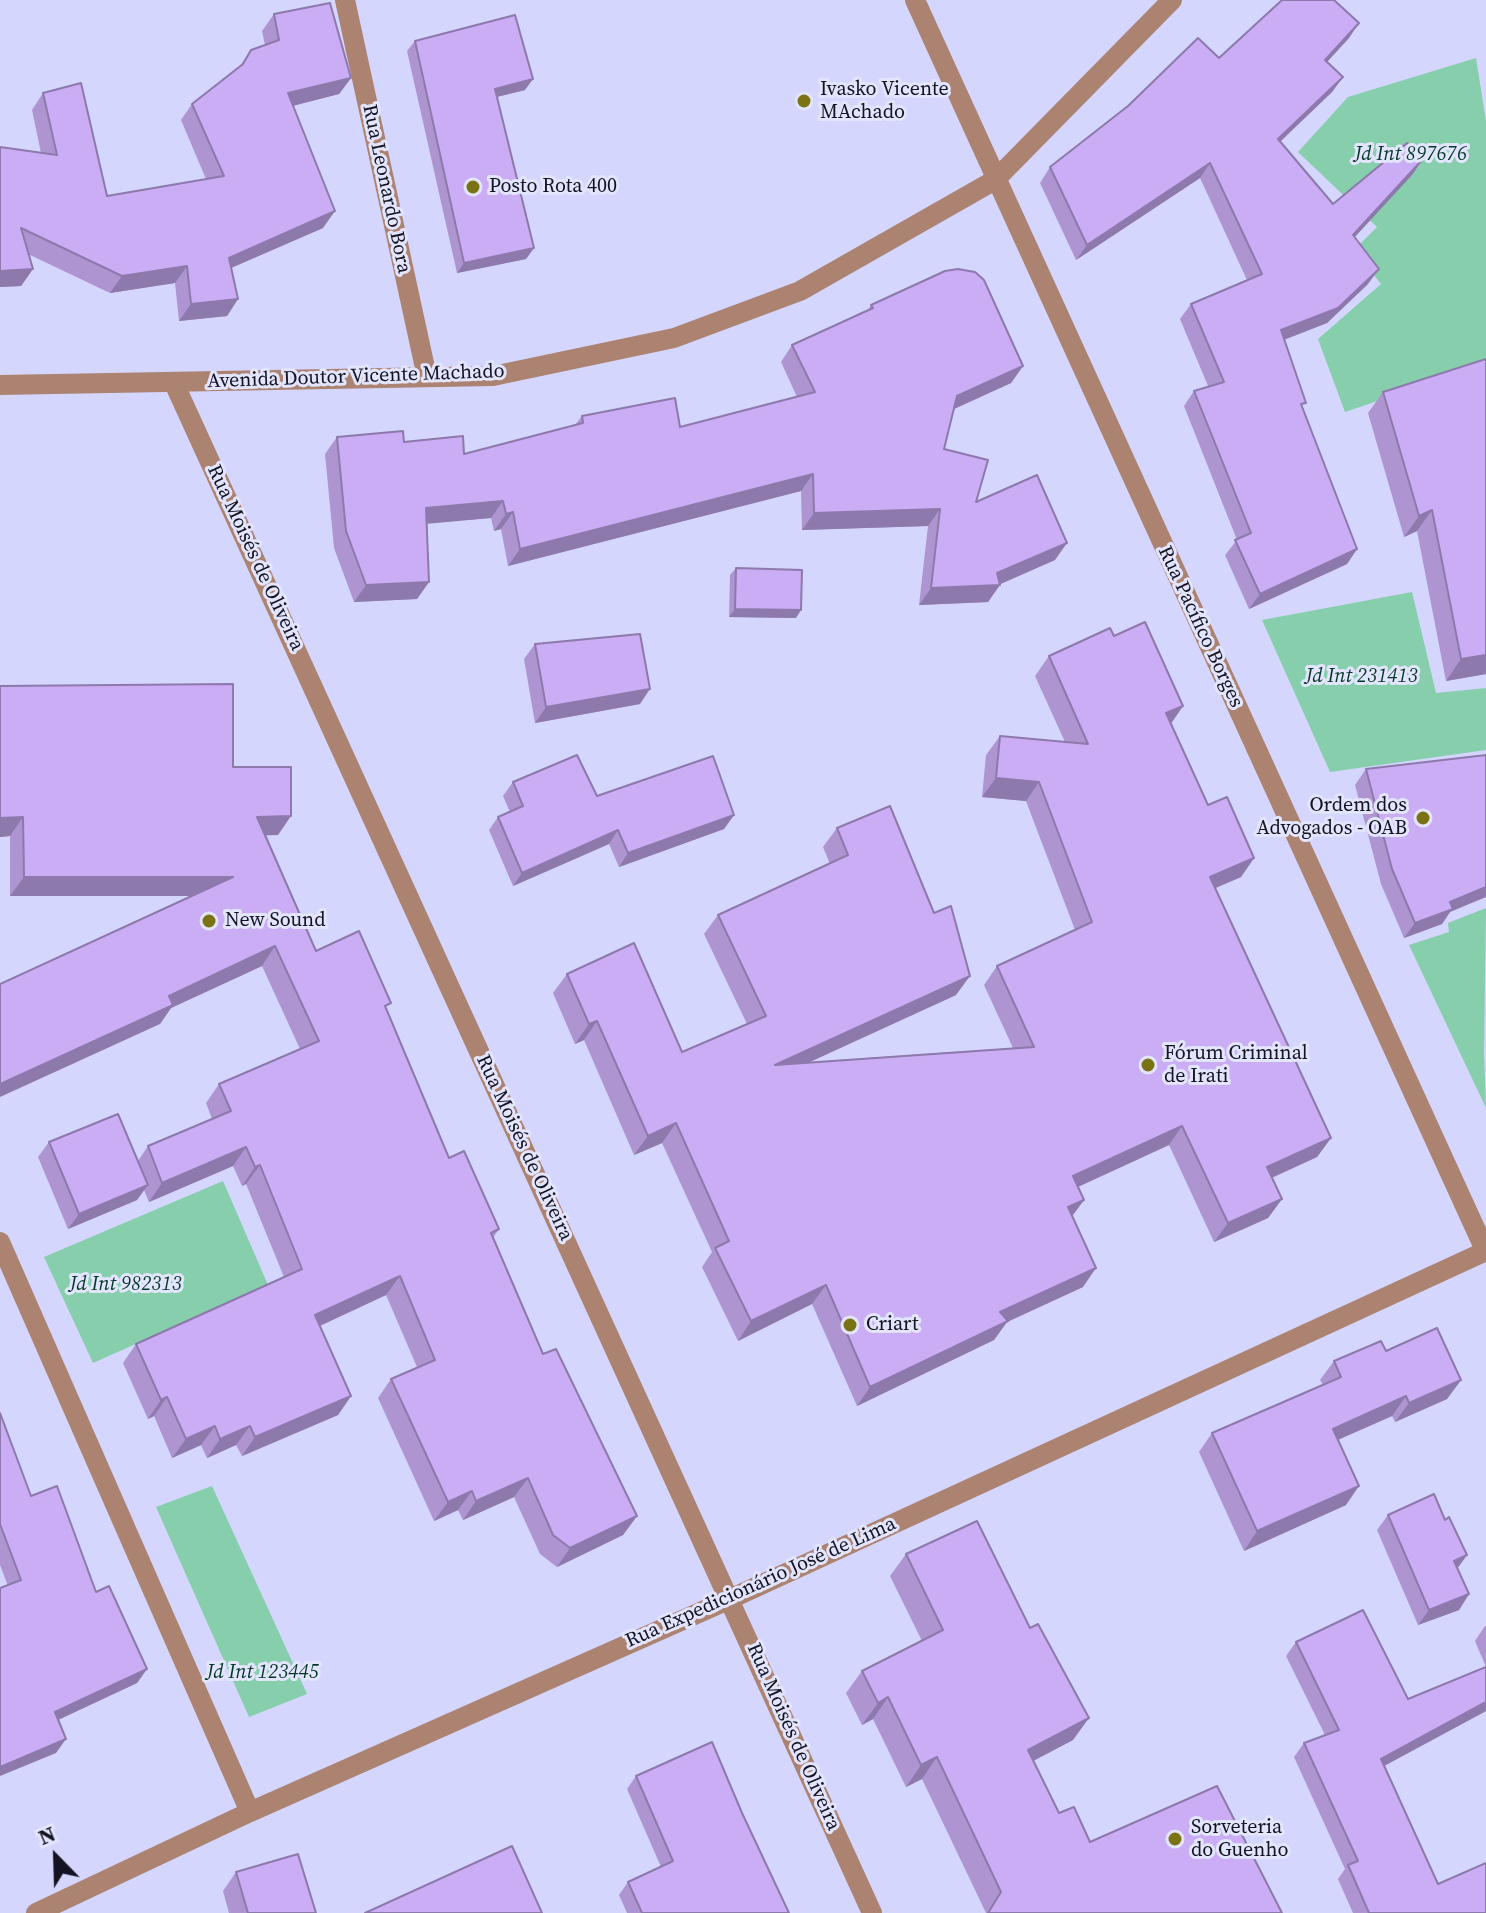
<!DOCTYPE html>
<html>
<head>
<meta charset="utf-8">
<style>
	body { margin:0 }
	#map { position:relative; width:1486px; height:1913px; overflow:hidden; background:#d4d6fe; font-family:"Source Serif 4",serif }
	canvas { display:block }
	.north { position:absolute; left:16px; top:1817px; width:80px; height:80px; -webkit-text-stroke:6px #e3e5fd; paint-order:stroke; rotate:337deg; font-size:22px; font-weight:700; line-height:32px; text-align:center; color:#131321 }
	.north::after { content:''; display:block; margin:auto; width:28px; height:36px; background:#131321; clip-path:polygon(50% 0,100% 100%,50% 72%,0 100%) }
</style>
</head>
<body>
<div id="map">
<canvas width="1486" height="1913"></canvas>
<div class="north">N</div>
</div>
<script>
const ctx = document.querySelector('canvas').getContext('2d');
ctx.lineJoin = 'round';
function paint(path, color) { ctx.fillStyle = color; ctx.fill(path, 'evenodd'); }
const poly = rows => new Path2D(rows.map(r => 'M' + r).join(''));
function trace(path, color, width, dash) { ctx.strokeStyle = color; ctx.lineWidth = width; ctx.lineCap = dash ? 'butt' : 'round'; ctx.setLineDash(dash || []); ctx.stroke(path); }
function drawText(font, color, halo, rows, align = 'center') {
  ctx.font = font + ' "Source Serif 4",serif'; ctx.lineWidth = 6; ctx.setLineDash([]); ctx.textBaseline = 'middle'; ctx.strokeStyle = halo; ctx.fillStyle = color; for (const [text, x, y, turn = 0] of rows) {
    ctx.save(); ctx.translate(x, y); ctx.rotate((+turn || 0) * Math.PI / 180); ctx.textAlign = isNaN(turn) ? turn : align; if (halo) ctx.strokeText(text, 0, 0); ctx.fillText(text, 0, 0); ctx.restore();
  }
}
const green = poly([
	[1476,58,1486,121,1486,364,1345,412,1318,339,1381,284,1354,250,1377,227,1298,152,1348,97],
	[1412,592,1436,693,1486,688,1486,750,1330,772,1262,620],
	[1486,908,1484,1053,1486,1108,1409,945,1449,932,1448,923],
	[223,1181,268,1285,93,1363,44,1257],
	[212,1486,307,1694,249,1717,156,1507]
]);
const minor = poly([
	[345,0,427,377],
	[915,0,1486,1252],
	[174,383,872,1913],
	[0,1242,250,1812],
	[36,1913,250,1812,730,1599,1486,1251]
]);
const tertiary = poly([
	[0,385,493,376,674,338,800,291,995,180,1172,0]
]);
const wall = poly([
	[274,14,351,78,339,94,293,106,323,228,231,268,238,299,227,316,179,321,175,283,110,293,28,254,33,269,21,286,0,287,41,153,32,110,43,93,107,196,206,179,181,120,192,104,240,66,251,50,265,45,262,31],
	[1349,38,1327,62,1343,77,1332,92,1280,142,1333,204,1422,160,1412,175,1354,237,1368,284,1327,323,1284,340,1303,408,1357,549,1347,564,1249,609,1225,555,1237,540,1184,406,1194,391,1208,386,1180,319,1191,304,1247,280,1200,178,1076,260,1040,183,1050,167,1219,58],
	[415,41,525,90,497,97,534,248,526,259,457,273,407,51],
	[871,305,1023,366,1011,383,954,409,944,449,976,502,1055,560,1000,584,988,602,919,605,928,526,802,530,801,491,508,566,501,529,494,531,491,518,427,523,429,582,417,599,354,602,334,548,325,454,337,437,404,442,464,454,575,425,582,416,680,427,797,397,781,362,792,345,868,310],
	[1486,359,1486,674,1446,681,1417,531,1404,537,1368,413,1383,392],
	[736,568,796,618,729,617,730,575],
	[1114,636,1183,706,1171,723,1208,805,1254,858,1241,877,1215,888,1331,1138,1317,1157,1272,1178,1282,1199,1268,1218,1214,1242,1169,1145,1078,1187,1084,1200,1072,1216,1083,1287,1007,1322,994,1340,857,1406,812,1304,738,1341,702,1267,712,1252,662,1143,634,1155,584,1040,575,1044,553,993,567,974,682,1052,747,1024,704,934,718,915,830,864,823,847,837,828,956,995,809,1062,1013,1048,984,985,997,966,1075,930,1026,801,982,797,986,755,1000,736,1065,742,1035,676,1049,656],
	[535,644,640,704,535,723,524,659],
	[0,686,233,767,278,835,266,835,316,951,387,1010,449,1158,499,1229,493,1238,543,1354,637,1516,623,1535,557,1567,540,1554,514,1497,463,1520,458,1510,434,1521,378,1398,391,1379,417,1367,386,1295,320,1326,351,1396,338,1415,242,1456,236,1445,207,1458,201,1445,172,1458,154,1416,148,1419,123,1363,136,1344,284,1277,246,1184,242,1186,233,1166,149,1202,144,1190,137,1200,68,1229,38,1157,49,1142,138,1161,148,1146,212,1119,206,1103,219,1084,300,1049,262,966,171,1008,160,1024,192,896,10,896,10,836,0,837],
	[1366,769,1450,912,1442,924,1404,938,1381,884,1355,785],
	[513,782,597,796,734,815,724,829,619,867,609,844,513,886,489,830,498,817,510,812,503,796],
	[1386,1351,1461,1380,1447,1399,1395,1422,1392,1416,1338,1440,1346,1505,1244,1551,1199,1452,1212,1433,1323,1385,1320,1380,1334,1361],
	[0,1413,31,1496,147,1669,137,1683,58,1720,56,1753,8,1586,0,1565],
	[1388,1515,1445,1520,1467,1555,1457,1569,1469,1594,1459,1610,1418,1625,1377,1530],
	[906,1554,1073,1740,1033,1761,1059,1813,1090,1842,1282,1913,986,1913,922,1779,906,1787,873,1719,862,1725,846,1693,862,1671,922,1641,890,1576],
	[1485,1626,1486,1626,1486,1711,1384,1766,1438,1884,1486,1913,1353,1913,1338,1879,1345,1869,1294,1757,1304,1743,1325,1735,1286,1656,1296,1642,1408,1699,1486,1667,1475,1641],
	[636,1776,742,1813,789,1913,627,1913,619,1895,628,1882,661,1867,627,1789],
	[236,1872,316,1913,229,1913,223,1891]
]);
const shadedWall = poly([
	[1359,23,1349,38,1315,75,1325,60],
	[1343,77,1332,92,1267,154,1278,139],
	[351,78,339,94,276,110,288,93],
	[533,79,525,90,488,99,495,89],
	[1422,160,1412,175,1342,251,1353,235],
	[1210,163,1200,178,1076,260,1087,245],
	[335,211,323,228,217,274,229,258],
	[534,248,526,259,457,273,464,263],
	[187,266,175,283,110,293,122,276],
	[33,269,21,286,0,287,0,271],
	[1379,269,1368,284,1327,323,1270,345,1281,330],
	[238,299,227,316,179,321,191,304],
	[1023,366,1011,383,945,413,957,396],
	[813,474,801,491,508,566,520,549],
	[503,501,491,518,414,525,426,508],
	[940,509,928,526,802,530,814,513],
	[1432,510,1417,531,1404,537,1419,516],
	[513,512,501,529,494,531,506,514],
	[1067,543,1055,560,996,586,1000,585,988,602,919,605,931,588,997,573],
	[1357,549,1347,564,1249,609,1260,594],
	[429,582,417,599,354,602,366,585],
	[735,609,801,610,796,618,729,617],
	[1486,655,1486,674,1446,681,1461,659],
	[650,689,640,704,535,723,546,707],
	[1183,706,1170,725,1166,713],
	[996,778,1039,782,1026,801,982,797],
	[734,815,724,829,619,867,628,853],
	[291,816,278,835,244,836,257,817],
	[23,817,10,836,0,837,0,818],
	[618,830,609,844,513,886,522,873],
	[1254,858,1241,877,1197,896,1210,877],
	[24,877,233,877,220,896,10,896],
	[1486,887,1486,897,1450,912,1442,924,1404,938,1415,923,1450,902],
	[275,946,262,966,171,1008,160,1024,0,1097,0,1084,169,996],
	[970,976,956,995,762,1084,775,1065],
	[597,1021,584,1040,575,1044,589,1024],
	[676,1123,662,1143,634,1155,648,1136],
	[1182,1126,1169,1145,1060,1195,1073,1176],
	[1331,1138,1317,1157,1253,1186,1267,1167],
	[246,1147,233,1166,149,1202,162,1183],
	[260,1165,246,1184,242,1186,255,1167],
	[148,1185,137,1200,68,1229,79,1214],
	[1282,1199,1268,1218,1214,1242,1228,1223],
	[1084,1200,1070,1219,1068,1207],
	[1096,1268,1083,1287,1007,1322,994,1340,857,1406,870,1387,1000,1312],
	[400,1276,386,1295,302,1334,315,1315],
	[826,1285,812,1304,738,1341,751,1321],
	[1461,1380,1447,1399,1395,1422,1409,1403],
	[351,1396,338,1415,242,1456,255,1437],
	[1406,1396,1392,1416,1319,1448,1333,1429],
	[167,1397,154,1416,148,1419,161,1400],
	[215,1426,201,1445,172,1458,186,1439],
	[250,1426,236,1445,207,1458,220,1439],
	[528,1478,514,1497,463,1520,476,1501],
	[1359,1486,1346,1505,1244,1551,1257,1531],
	[472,1491,458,1510,434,1521,448,1502],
	[637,1516,623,1535,557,1567,570,1548],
	[1467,1555,1456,1570,1454,1561],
	[1469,1594,1459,1610,1418,1625,1429,1610],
	[147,1669,137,1683,45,1726,55,1712],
	[888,1697,873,1719,862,1725,878,1703],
	[1486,1702,1486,1711,1371,1773,1381,1759],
	[1089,1718,1073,1740,1012,1772,1028,1750],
	[66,1739,56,1753,0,1776,0,1767],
	[937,1757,922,1779,906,1787,921,1765]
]);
const building = poly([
	[1282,0,1334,0,1359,23,1325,60,1343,77,1278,139,1333,204,1407,143,1422,160,1353,235,1379,269,1338,308,1281,330,1306,403,1301,404,1357,549,1260,594,1235,540,1251,533,1194,391,1224,382,1191,304,1262,274,1210,163,1087,245,1050,167,1128,106,1198,38,1219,58,1282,0],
	[330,3,351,78,288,93,335,211,229,258,238,299,191,304,187,266,122,276,21,228,33,269,0,271,0,147,57,155,43,93,81,83,107,196,224,176,192,104,243,64,251,50,279,40,274,14,330,3],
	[515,15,533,79,495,89,534,248,464,263,415,41,515,15],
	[958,269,975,272,984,280,1023,366,957,396,944,449,988,460,976,502,1037,475,1067,543,997,573,1000,585,931,588,940,509,814,513,813,474,520,549,513,512,506,514,503,501,426,508,429,582,366,585,346,531,337,437,403,431,404,442,463,436,464,454,583,423,582,416,675,398,680,427,815,392,792,345,873,308,871,305,945,271,958,269],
	[1486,359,1486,655,1461,659,1432,510,1419,516,1383,392,1486,359],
	[736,568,802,570,801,610,735,609,736,568],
	[1145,622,1183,706,1166,713,1208,805,1227,797,1254,858,1210,877,1331,1138,1267,1167,1282,1199,1228,1223,1182,1126,1073,1176,1084,1200,1068,1207,1096,1268,1000,1312,1008,1321,870,1387,826,1285,751,1321,715,1248,729,1241,676,1123,648,1136,597,1021,589,1024,567,974,634,943,682,1052,766,1016,718,915,848,855,837,828,890,806,934,913,951,906,970,976,775,1065,1034,1047,997,966,1092,922,1039,782,996,778,1000,736,1088,744,1049,656,1110,628,1114,636,1145,622],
	[640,634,650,689,546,707,535,644,640,634],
	[233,684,233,767,291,767,291,816,257,817,316,951,359,931,391,1003,385,1006,449,1158,464,1151,499,1229,491,1233,543,1354,556,1349,637,1516,570,1548,553,1535,528,1478,476,1501,472,1491,448,1502,391,1379,435,1360,400,1276,315,1315,351,1396,255,1437,250,1426,220,1439,215,1426,186,1439,167,1397,161,1400,136,1344,302,1269,260,1165,255,1167,246,1147,162,1183,148,1146,231,1111,219,1084,319,1041,275,946,169,996,173,1005,0,1084,0,984,233,877,24,877,23,817,0,818,0,686,233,684],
	[577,755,597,796,713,756,734,815,628,853,618,830,522,873,498,817,523,806,513,782,577,755],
	[1486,755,1486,887,1450,902,1453,909,1415,923,1392,869,1366,769,1486,755],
	[118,1114,148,1185,79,1214,49,1142,118,1114],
	[1437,1328,1461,1380,1409,1403,1406,1396,1333,1429,1359,1486,1257,1531,1212,1433,1341,1377,1334,1361,1381,1341,1386,1351,1437,1328],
	[0,1413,31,1496,57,1486,96,1592,109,1586,147,1669,55,1712,66,1739,0,1767,0,1588,21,1580,0,1524,0,1413],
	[1434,1494,1445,1520,1449,1517,1467,1555,1454,1561,1469,1594,1429,1610,1388,1515,1434,1494],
	[977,1521,1030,1628,1038,1624,1089,1718,1028,1750,1059,1813,1074,1807,1090,1842,1217,1786,1282,1913,988,1913,1001,1892,937,1757,921,1765,888,1697,878,1703,862,1671,943,1630,906,1554,977,1521],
	[1363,1610,1408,1699,1486,1667,1486,1702,1381,1759,1438,1884,1486,1863,1486,1913,1369,1913,1348,1865,1358,1861,1304,1743,1339,1730,1296,1642,1363,1610],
	[712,1742,742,1813,789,1913,642,1913,628,1882,673,1861,636,1776,712,1742],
	[512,1846,542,1913,365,1913,512,1846],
	[298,1854,316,1913,248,1913,236,1872,298,1854]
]);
const markers = [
	[804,101,8,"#7b7213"],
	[473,187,8,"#7b7213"],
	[1423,818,8,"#7b7213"],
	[209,921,8,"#7b7213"],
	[1148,1065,8,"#7b7213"],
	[850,1325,8,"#7b7213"],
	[1175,1839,8,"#7b7213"]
];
const poiNames = [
	["Ivasko Vicente",820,90],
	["MAchado",820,113],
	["Posto Rota 400",489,187],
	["Ordem dos",1407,806,"right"],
	["Advogados - OAB",1407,829,"right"],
	["New Sound",225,921],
	["Fórum Criminal",1164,1054],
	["de Irati",1164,1077],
	["Criart",866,1325],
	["Sorveteria",1191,1828],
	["do Guenho",1191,1851]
];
const parkNames = [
	["Jd Int 897676",1411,155],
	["Jd Int 231413",1362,677],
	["Jd Int 982313",126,1285],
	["Jd Int 123445",263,1673]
];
const streetNames = [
	["Rua Leonardo Bora",386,189,78],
	["Avenida Doutor Vicente Machado",356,377,-2],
	["Rua Moisés de Oliveira",255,558,65],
	["Rua Pacífico Borges",1200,627,65],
	["Rua Moisés de Oliveira",524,1148,65],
	["Rua Expedicionário José de Lima",761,1583,-24],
	["Rua Moisés de Oliveira",793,1737,66]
];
paint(green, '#86ceac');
trace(minor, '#ac8271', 20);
trace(tertiary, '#ac8271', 20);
paint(wall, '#ae95d2');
paint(shadedWall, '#8d79ab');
paint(building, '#caadf4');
trace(building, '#8d79ab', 2);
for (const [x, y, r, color] of markers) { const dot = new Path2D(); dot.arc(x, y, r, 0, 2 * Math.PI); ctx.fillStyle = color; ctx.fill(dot); trace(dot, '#e3e5fd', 3); }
drawText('20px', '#131321', '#e3e5fd', poiNames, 'left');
drawText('italic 20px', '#023725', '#e3e5fd', parkNames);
drawText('20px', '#131321', '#e3e5fd', streetNames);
</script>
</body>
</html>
